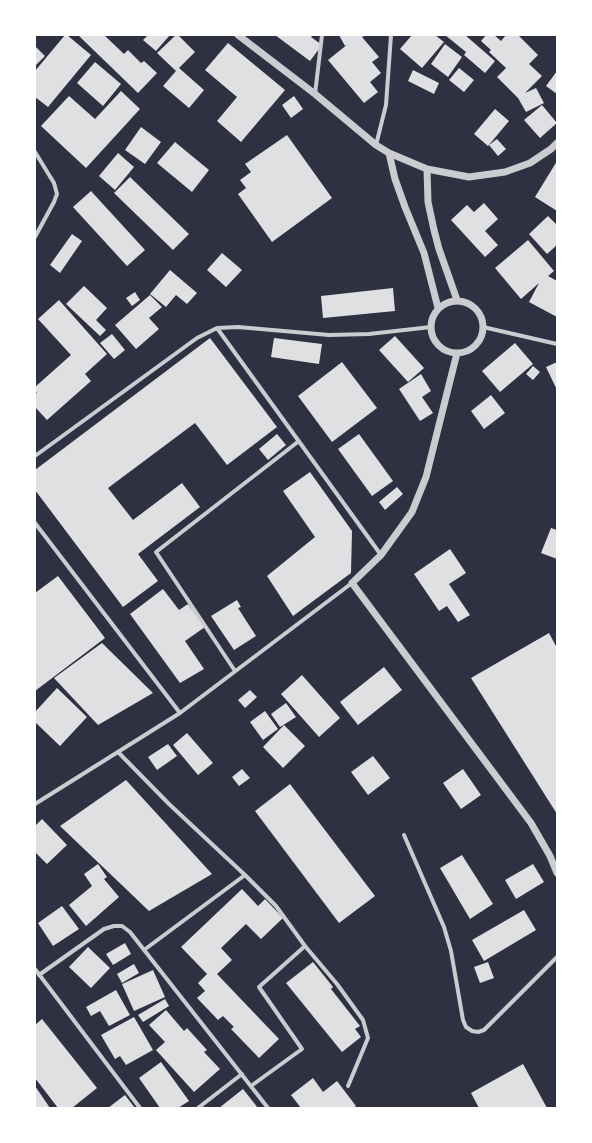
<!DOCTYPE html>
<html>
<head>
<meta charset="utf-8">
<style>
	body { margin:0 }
	#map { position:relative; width:592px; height:1143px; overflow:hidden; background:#2d3142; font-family:Cabin,sans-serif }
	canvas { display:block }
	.frame { position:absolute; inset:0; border:36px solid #fff; pointer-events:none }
</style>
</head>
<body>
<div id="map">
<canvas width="592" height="1143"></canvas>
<div class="frame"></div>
</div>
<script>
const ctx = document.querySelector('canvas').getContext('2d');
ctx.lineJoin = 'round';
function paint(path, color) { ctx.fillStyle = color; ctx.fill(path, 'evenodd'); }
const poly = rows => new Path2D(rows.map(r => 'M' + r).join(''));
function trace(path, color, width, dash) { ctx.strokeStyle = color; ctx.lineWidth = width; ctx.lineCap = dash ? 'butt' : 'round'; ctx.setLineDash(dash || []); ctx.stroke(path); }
const building = poly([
	[65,35,67,35,91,55,48,107,35,97,35,71],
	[78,35,104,35,124,54,128,50,141,63,144,61,157,73,138,93],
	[148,35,170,35,156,51,143,40],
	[176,35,178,35,195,52,179,68,204,90,189,108,163,86,176,71,157,53],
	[275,35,313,35,311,37,322,45,310,61],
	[339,35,366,35,362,37,379,57,372,62,381,73,370,82,378,92,364,103,328,60,348,44,345,46],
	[412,35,435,35,444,42,422,68,400,49],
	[445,35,465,35,495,61,485,73,464,55,466,52],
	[486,35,494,35,501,41,506,35,518,35,538,55,529,64,542,76,525,93,536,88,544,103,526,112,518,98,497,77,506,68,489,52,491,50,481,41],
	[228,43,285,90,241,142,217,121,237,97,205,70],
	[445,44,462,57,448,77,431,64],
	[35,46,45,56,35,66],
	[95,62,121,84,103,106,77,83],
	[459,68,474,80,464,92,449,80],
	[413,70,439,83,434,94,408,81],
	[557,71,557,94,546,86],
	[121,91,140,109,86,168,41,126,69,96,95,119],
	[294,96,303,109,291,118,282,105],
	[542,105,557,123,540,138,524,120],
	[495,109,509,121,488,146,474,134],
	[141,127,161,142,145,164,125,150],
	[287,135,332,198,272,242,238,194,246,188,240,180,251,172,245,164],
	[497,139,506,149,498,156,489,145],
	[175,142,209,170,192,192,157,163],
	[118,153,134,167,115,190,99,176],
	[557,161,557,211,535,197],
	[130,177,189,234,173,250,114,193],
	[91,191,145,250,127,266,73,207],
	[484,203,498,219,485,231,498,245,485,257,451,220,467,205,474,212],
	[548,216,557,225,557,245,547,254,529,234],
	[72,234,82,241,60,273,50,265],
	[528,240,554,271,548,276,557,281,557,317,529,302,539,283,521,299,495,268],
	[222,253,242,270,226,287,207,270],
	[170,270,197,293,187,304,176,295,166,307,150,294],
	[84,286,107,308,96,320,106,330,100,336,66,304],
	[393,288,395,311,323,318,321,296],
	[135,292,140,300,132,306,126,298],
	[150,295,162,307,149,318,159,329,136,349,115,325],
	[59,300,107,354,85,374,91,381,47,420,35,407,35,394,37,393,35,391,35,387,71,355,38,319],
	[112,334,125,350,114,359,100,343],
	[395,336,424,368,408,382,379,350],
	[210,338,277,427,227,465,195,423,108,488,133,520,182,483,200,507,138,554,158,581,123,607,35,490,35,470],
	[274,338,322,344,319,364,271,357],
	[515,343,533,364,500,392,482,371],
	[342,362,377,408,332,442,298,396],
	[557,362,557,390,546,367],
	[533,366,540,372,533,380,526,374],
	[421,374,431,391,422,397,433,413,420,421,399,389],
	[491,395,505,413,484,429,471,411],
	[277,434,286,445,268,460,259,449],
	[359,434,393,481,372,496,338,449],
	[310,472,352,531,351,573,293,616,267,576,315,537,283,491],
	[397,487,403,494,385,510,379,502],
	[551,528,557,530,557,559,541,553],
	[450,549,466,573,449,584,470,615,458,622,447,606,439,611,414,574],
	[58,576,105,638,35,691,35,593],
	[163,589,179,610,188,604,205,627,185,641,204,669,180,683,130,614],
	[237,600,241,607,238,608,256,636,234,650,211,616],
	[549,633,557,648,557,814,471,678],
	[102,643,153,693,98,725,54,678],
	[384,667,402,690,358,725,340,702],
	[302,675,340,718,319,737,281,694],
	[57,688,87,717,60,746,35,722,35,712],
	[250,690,257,697,245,708,238,700],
	[286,703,296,717,280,727,271,714],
	[265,711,278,729,263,740,250,722],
	[284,725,305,746,283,768,263,747],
	[187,733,213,763,198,775,173,745],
	[168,744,177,756,157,770,148,757],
	[373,756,390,778,368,795,351,772],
	[242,769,250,778,239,786,232,777],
	[463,769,481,795,461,809,443,783],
	[126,780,212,874,149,911,60,826],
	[290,784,375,896,339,923,255,811],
	[42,819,67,845,47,864,35,852,35,826],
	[462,855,493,904,470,919,440,868],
	[98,864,107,877,104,879,119,897,86,926,69,905,92,886,84,874],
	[533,864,544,882,516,899,505,880],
	[242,889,258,906,265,899,283,918,261,939,246,924,221,948,232,960,217,974,279,1039,259,1058,231,1029,234,1027,223,1016,218,1020,197,998,205,991,198,983,207,974,181,947],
	[62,906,79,929,53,946,38,923],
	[524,910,536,930,484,961,472,940],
	[125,943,131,954,113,965,106,954],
	[88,947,110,968,91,988,69,967],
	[313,962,333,987,331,989,360,1026,355,1029,361,1037,342,1052,286,983],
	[488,962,494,978,480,983,474,967],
	[134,964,139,973,122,983,117,974],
	[153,970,165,997,134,1011,122,984],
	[116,990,130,1015,109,1026,100,1011,91,1016,86,1007],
	[165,999,169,1006,143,1022,138,1015],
	[166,1010,184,1031,187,1028,207,1050,204,1052,220,1069,194,1092,156,1050,165,1042,149,1025],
	[134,1017,153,1050,126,1065,120,1056,115,1059,101,1035],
	[42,1019,97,1088,72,1108,58,1108,35,1078,35,1025],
	[161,1062,189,1101,178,1108,160,1108,139,1078],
	[523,1064,547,1108,479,1108,471,1093],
	[313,1078,323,1092,337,1081,356,1106,353,1108,301,1108,291,1095],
	[35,1086,50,1108,35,1108],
	[243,1089,258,1108,219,1108],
	[125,1095,135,1108,108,1108]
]);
const minor = poly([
	[315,94,322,35],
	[376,145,386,105,391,35],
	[35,152,54,183,57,194,54,202,35,237],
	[483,327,557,344],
	[217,328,381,555],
	[35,456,197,338,217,328,238,327,329,335,369,334,431,327],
	[35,523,180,713],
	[235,671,156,552,299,441],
	[118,752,169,804,245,875,276,906,305,946,337,984,363,1020,368,1038,348,1086],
	[35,804,180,713,352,583],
	[404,835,444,927,451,951,463,1020,466,1027,472,1031,478,1032,484,1030,557,957],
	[144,950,245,875],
	[35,969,140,1108],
	[39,975,104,929,114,926,122,926,130,932,268,1108],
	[251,1086,302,1049,259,987,305,946],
	[198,1108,242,1074]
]);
const tertiary = poly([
	[238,35,315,94,376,145,389,153,427,169,469,177,505,172,530,163,551,149,557,143],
	[389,153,395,179,405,207,424,253,438,308],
	[427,169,428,202,434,230,439,249,457,300],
	'431 327a26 26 0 1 1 52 0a26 26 0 1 1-52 0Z',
	[457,353,426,477,412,512,381,555,352,583,531,823,550,856,557,873]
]);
paint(building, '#e0e0e3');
trace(minor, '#caccd0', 4);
trace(tertiary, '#caccd0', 7);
</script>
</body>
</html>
